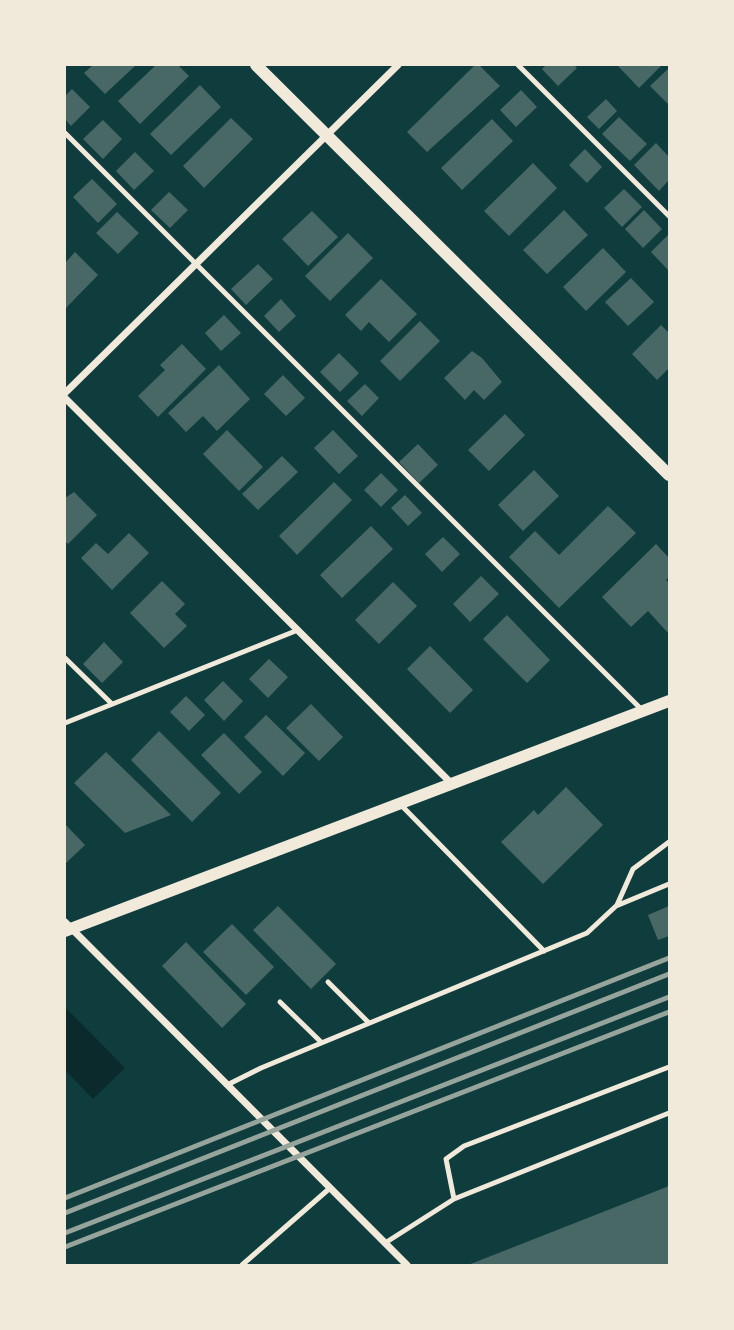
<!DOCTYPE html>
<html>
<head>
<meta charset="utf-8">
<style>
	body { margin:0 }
	#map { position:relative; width:734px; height:1330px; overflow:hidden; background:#0f3d3e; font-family:Quicksand,sans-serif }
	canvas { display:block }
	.frame { position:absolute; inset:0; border:66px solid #f1e9da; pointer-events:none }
</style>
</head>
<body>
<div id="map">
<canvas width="734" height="1330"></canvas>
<div class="frame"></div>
</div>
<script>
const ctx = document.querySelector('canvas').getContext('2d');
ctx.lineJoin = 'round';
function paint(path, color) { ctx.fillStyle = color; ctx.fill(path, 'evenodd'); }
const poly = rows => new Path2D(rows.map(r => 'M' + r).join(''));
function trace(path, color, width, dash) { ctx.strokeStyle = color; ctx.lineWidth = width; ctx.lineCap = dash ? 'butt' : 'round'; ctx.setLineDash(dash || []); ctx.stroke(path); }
const water = poly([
	[65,1007,125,1068,93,1099,65,1070]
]);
const building = poly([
	[93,65,136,65,105,94,84,73],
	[156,65,178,65,189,76,140,124,118,101],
	[475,65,479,65,500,86,427,152,407,132],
	[546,65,574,65,577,68,558,86,542,69],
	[617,65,662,65,639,88],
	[669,68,669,105,650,86],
	[200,85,221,107,171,155,150,134],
	[72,89,90,107,71,126,65,119,65,96],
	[521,90,537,107,516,127,500,110],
	[606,99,617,111,599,129,587,117],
	[619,117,647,144,630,161,602,134],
	[231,118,253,139,204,188,183,166],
	[492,119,513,141,462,190,441,168],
	[103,120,122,139,103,159,83,139],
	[656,143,669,157,669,180,659,191,634,165],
	[585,149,602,167,587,183,569,165],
	[135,152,154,171,134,190,116,171],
	[533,163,557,188,509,236,484,211],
	[92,179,117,204,98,223,73,197],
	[624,189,642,207,622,227,604,208],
	[169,192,188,210,170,228,151,210],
	[564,210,588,235,547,274,523,250],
	[644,210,662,229,643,248,625,229],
	[312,211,338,237,308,266,282,239],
	[117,212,139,233,118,254,96,233],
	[348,233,373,258,330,301,305,276],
	[669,234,669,271,651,252],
	[603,248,626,272,586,311,563,287],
	[75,252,98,275,65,309,65,263],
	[258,264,273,279,246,305,231,289],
	[631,278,654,302,628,326,605,302],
	[381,279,417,314,389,342,369,322,361,331,345,315],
	[281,299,296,316,279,332,264,316],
	[224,315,241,333,221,351,205,333],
	[420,321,440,341,400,381,380,361],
	[661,325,669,333,669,368,657,380,632,354],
	[182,344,206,369,158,417,138,396,165,370,160,365],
	[472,351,482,358,502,382,484,400,474,390,465,400,444,378],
	[339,353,359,373,340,392,320,372],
	[219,365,250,399,217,431,203,416,186,432,168,413],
	[283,375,305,398,286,416,264,394],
	[365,384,379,398,362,416,347,401],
	[505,414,525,435,489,471,468,450],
	[227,430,263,467,239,491,203,454],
	[333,430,358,456,339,474,314,448],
	[418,444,438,465,419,483,399,462],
	[282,456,298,472,258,510,242,494],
	[534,470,559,496,523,531,498,505],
	[381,473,398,490,381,507,364,490],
	[334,482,352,500,297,555,279,536],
	[74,492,97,515,68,544,65,541,65,498],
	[405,495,422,513,408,526,391,508],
	[608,506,636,533,559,608,509,557,535,531,559,555],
	[371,526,393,549,342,598,320,575],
	[129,533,149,553,112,590,81,558,96,543,108,554],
	[443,537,460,554,442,572,425,554],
	[656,544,669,558,669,577,666,580,669,583,669,634,648,611,631,627,602,597],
	[481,576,499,594,470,622,453,604],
	[162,581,185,604,175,614,187,626,164,648,130,613],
	[393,582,417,606,379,644,355,620],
	[507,615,550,660,527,683,483,639],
	[104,642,123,662,102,683,83,664],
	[430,646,473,690,450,713,407,669],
	[269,659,288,677,268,698,249,679],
	[223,681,243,701,224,721,204,700],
	[186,696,205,715,189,731,170,712],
	[311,704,343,737,319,761,286,728],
	[266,715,305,753,283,776,244,737],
	[159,731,221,793,192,822,131,760],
	[224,733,262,772,239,794,201,755],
	[106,752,171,815,125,833,74,783],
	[566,787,603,825,543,884,501,842,534,810,538,815],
	[65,824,85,845,65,864],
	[278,906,336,964,311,989,253,930],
	[669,906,669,936,658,940,648,915],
	[232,924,274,967,246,995,203,952],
	[186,942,246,1004,222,1028,162,966],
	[669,1186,669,1265,468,1265]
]);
const service = poly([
	[518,65,669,216],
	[65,133,641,709],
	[65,658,112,704],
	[65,723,298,630],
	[400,804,544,951],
	[617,905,633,869,669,842],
	[328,982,369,1023],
	[280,1002,321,1042],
	[227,1085,261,1068,587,933,616,906,669,884],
	[454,1199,669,1113],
	[385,1243,454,1199,446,1159,464,1146,669,1067],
	[242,1265,330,1188]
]);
const minor = poly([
	[65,393,398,65],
	[65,398,452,784],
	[65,922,407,1265]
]);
const tertiary = poly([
	[256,65,669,475],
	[65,931,669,701]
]);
const rail = poly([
	[65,1198,669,958],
	[65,1213,669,974],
	[65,1233,669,997],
	[65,1247,669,1012]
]);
paint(water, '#0a2a2b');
paint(building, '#486865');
trace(service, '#f1e9da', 5);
trace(minor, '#f1e9da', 7);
trace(tertiary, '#f1e9da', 12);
trace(rail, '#97a49c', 5);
</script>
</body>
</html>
